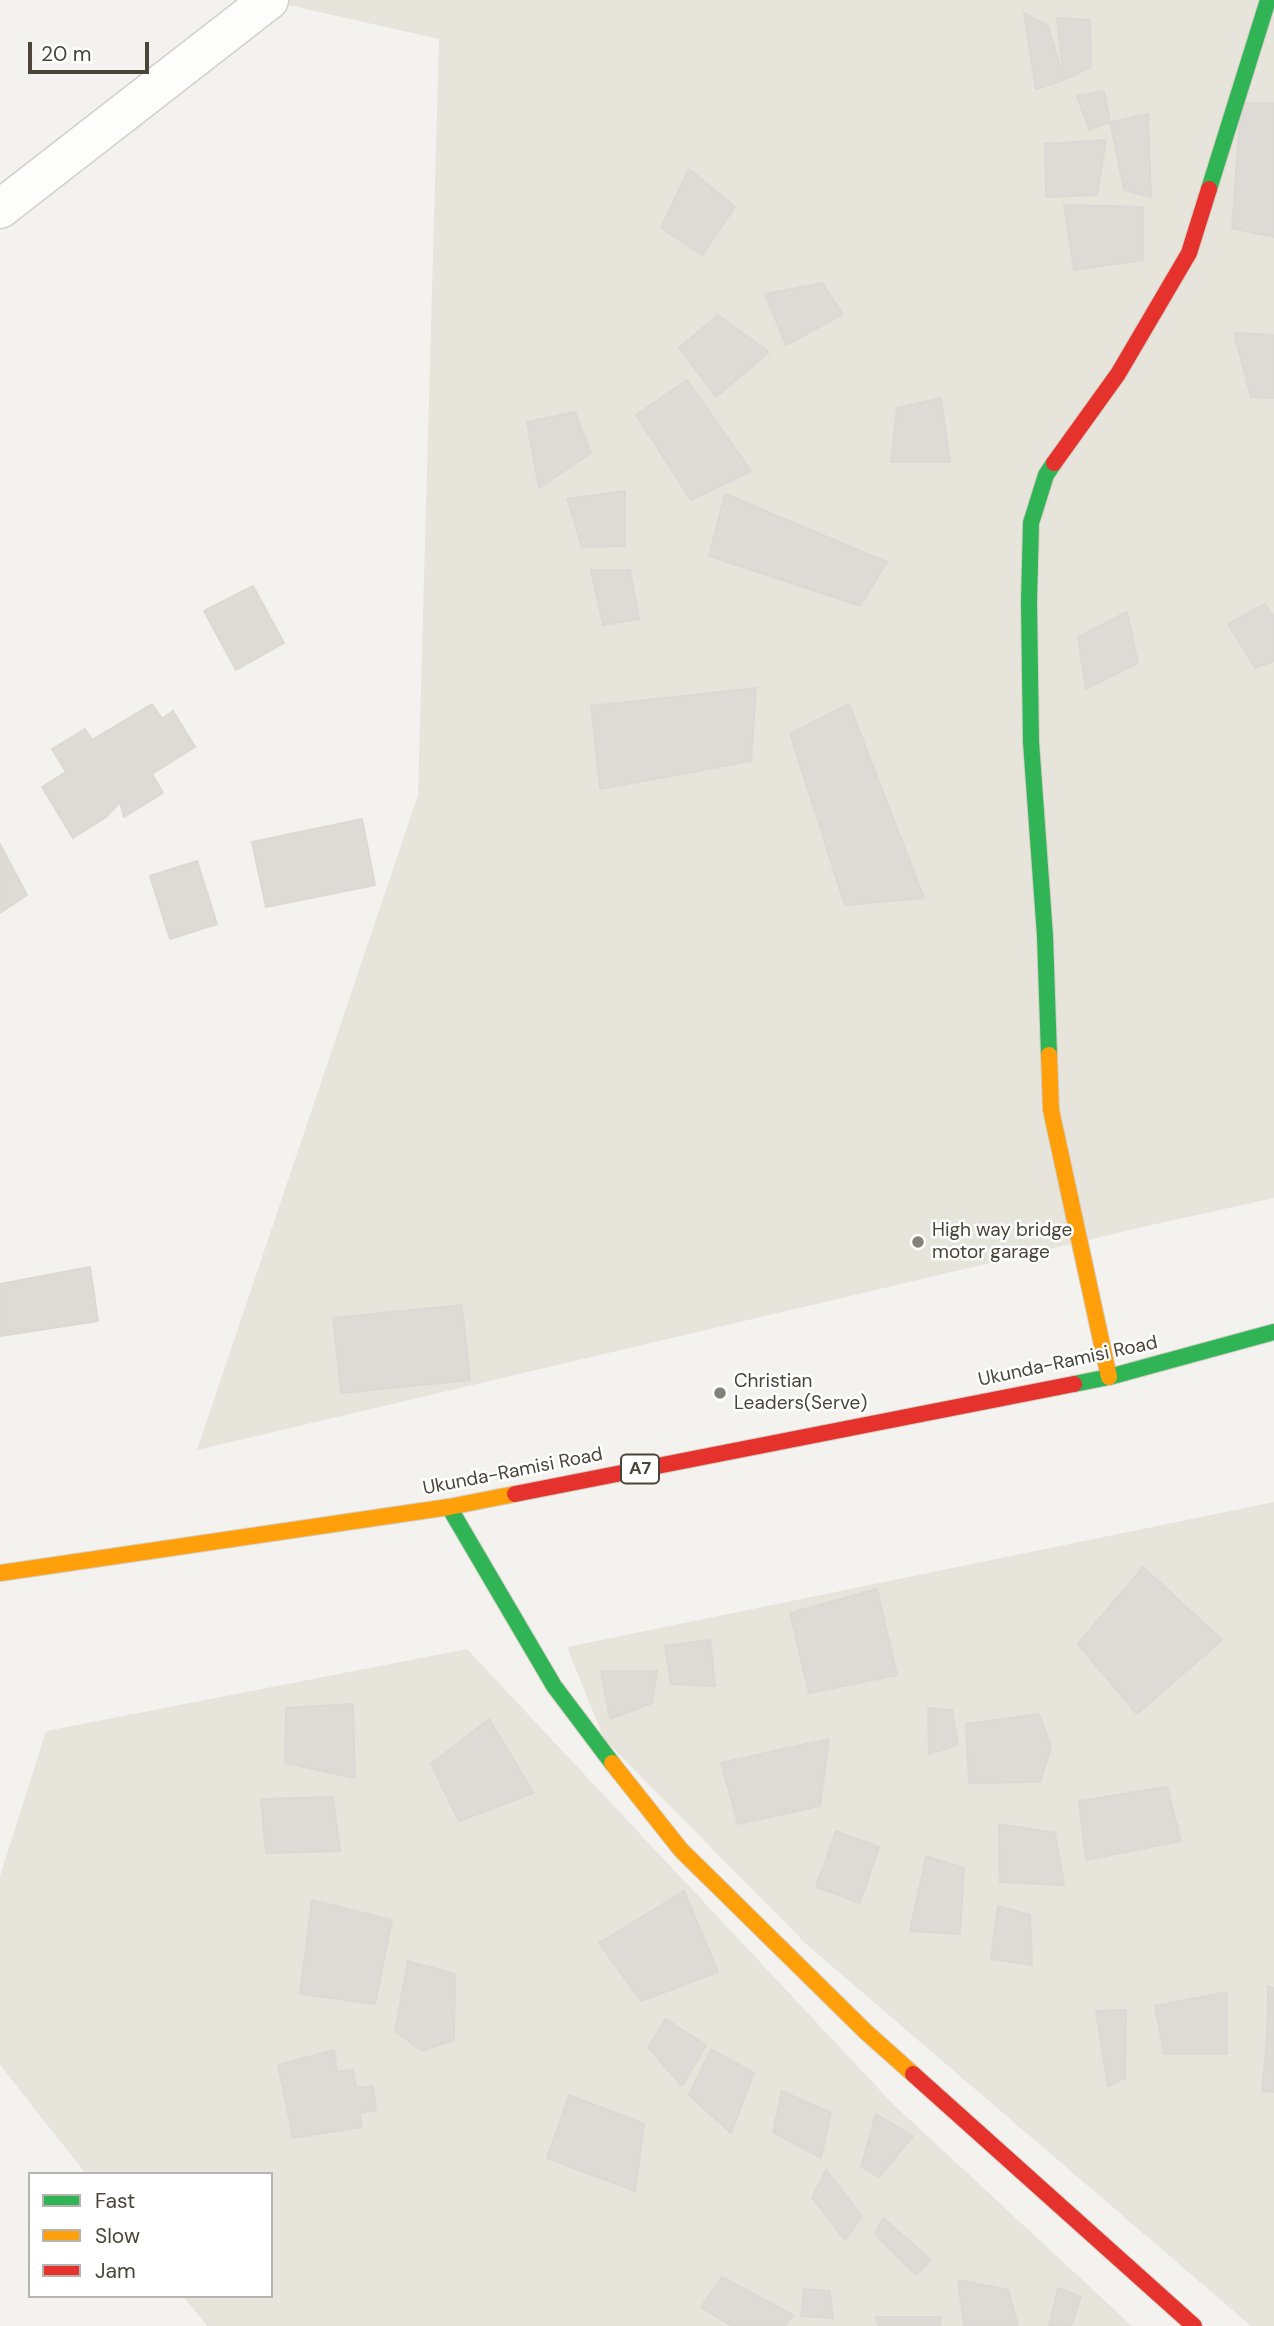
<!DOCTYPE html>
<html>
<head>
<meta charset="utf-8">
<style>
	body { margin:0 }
	#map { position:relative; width:1274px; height:2326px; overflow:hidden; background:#f4f2ee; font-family:"DM Sans",sans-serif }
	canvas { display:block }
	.legend { position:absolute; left:28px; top:2172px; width:245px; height:126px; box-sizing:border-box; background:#fff; border:2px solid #b7b4b0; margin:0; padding:9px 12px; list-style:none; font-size:21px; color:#4b4439 }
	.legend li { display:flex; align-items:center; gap:14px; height:35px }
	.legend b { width:35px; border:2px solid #b7b4b0 }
	.scale { position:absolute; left:28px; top:42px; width:121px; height:32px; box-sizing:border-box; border:4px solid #4b4439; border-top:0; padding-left:9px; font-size:21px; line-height:24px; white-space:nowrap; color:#4b4439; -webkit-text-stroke:5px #fff; paint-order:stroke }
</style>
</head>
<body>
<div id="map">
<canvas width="1274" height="2326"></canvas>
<ul class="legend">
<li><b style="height:9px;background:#30b455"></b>Fast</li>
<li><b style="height:9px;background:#ff9f0a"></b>Slow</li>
<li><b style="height:9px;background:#e5322d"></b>Jam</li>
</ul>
<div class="scale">20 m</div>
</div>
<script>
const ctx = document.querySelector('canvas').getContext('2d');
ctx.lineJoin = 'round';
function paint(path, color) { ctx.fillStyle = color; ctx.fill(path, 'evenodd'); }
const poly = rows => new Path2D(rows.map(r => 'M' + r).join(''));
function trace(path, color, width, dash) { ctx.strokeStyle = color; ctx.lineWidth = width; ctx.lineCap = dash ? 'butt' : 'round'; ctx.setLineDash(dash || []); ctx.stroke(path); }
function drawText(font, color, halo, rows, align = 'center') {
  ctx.font = font + ' "DM Sans",sans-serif'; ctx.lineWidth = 5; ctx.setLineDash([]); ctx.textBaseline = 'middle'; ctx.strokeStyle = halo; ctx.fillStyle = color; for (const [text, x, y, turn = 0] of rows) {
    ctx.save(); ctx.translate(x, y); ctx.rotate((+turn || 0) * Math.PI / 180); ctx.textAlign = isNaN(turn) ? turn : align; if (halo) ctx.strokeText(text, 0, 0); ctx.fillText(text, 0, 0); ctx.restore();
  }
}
const residential = poly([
	[266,0,1274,0,1274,1198,1147,1226,197,1450,418,795,439,39],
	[1274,1502,1274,2326,1251,2326,806,1944,604,1739,567,1647],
	[467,1649,892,2103,1132,2326,207,2326,183,2296,271,2296,271,2174,86,2174,0,2065,0,1876,46,1731]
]);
const building = poly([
	[1024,13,1048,26,1064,80,1036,89,1024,13],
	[1057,18,1090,20,1091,67,1064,80,1057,18],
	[1104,91,1110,122,1089,130,1077,96,1104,91],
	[1241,103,1274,103,1274,237,1232,228,1241,103],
	[1148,114,1151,197,1124,190,1110,122,1148,114],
	[1106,140,1097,195,1046,197,1045,144,1106,140],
	[689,169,735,207,702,255,661,228,689,169],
	[1064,205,1143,207,1143,260,1074,270,1064,205],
	[822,283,843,314,786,345,765,294,822,283],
	[718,315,769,352,716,397,679,348,718,315],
	[1234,333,1274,335,1274,398,1251,397,1234,333],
	[687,380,751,471,691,500,636,415,687,380],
	[941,398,950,462,891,462,897,408,941,398],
	[575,412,591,453,539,488,527,422,575,412],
	[625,491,625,546,582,547,567,499,625,491],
	[725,494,887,562,860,606,709,556,725,494],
	[591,570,630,570,639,619,603,625,591,570],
	[253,586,284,643,236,670,204,611,253,586],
	[1265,604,1274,617,1274,661,1255,668,1228,624,1265,604],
	[1127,612,1138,663,1086,689,1078,637,1127,612],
	[756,688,751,761,600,789,591,706,756,688],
	[152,704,162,719,173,711,195,747,152,774,163,793,124,817,120,802,106,817,73,838,42,787,66,772,52,749,85,729,92,740,152,704],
	[849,704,924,898,845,905,790,734,849,704],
	[362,819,375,885,266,907,252,842,362,819],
	[0,844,27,895,0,913,0,844],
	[197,861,217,924,170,939,150,876,197,861],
	[90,1267,98,1321,0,1336,0,1284,90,1267],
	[462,1305,470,1380,341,1393,333,1318,462,1305],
	[1143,1567,1222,1640,1137,1714,1078,1644,1143,1567],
	[877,1589,897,1675,809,1693,790,1613,877,1589],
	[710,1640,715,1686,671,1684,665,1646,710,1640],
	[601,1671,657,1671,652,1703,610,1719,601,1671],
	[353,1704,355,1778,285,1763,286,1708,353,1704],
	[928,1708,952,1710,958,1745,929,1754,928,1708],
	[1039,1714,1051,1747,1040,1782,969,1783,966,1724,1039,1714],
	[489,1719,534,1793,459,1821,431,1764,489,1719],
	[829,1739,820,1806,738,1824,721,1763,829,1739],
	[1167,1787,1181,1841,1086,1860,1079,1801,1167,1787],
	[333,1797,340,1851,266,1853,261,1799,333,1797],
	[999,1824,1055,1833,1064,1885,1000,1882,999,1824],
	[836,1831,879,1847,860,1903,816,1887,836,1831],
	[926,1856,964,1868,960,1934,910,1931,926,1856],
	[684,1891,718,1972,641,2001,599,1943,684,1891],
	[312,1900,392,1920,375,2004,300,1994,312,1900],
	[998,1906,1030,1915,1032,1965,991,1959,998,1906],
	[408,1961,455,1974,454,2040,422,2051,395,2031,408,1961],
	[1268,1986,1274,1988,1274,2092,1262,2091,1267,2038,1268,1986],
	[1227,1992,1227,2054,1164,2054,1155,2006,1227,1992],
	[1126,2010,1125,2078,1108,2086,1096,2011,1126,2010],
	[666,2019,706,2045,682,2086,648,2047,666,2019],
	[711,2049,754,2073,731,2133,689,2095,711,2049],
	[334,2050,337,2072,353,2070,356,2088,373,2086,376,2110,360,2113,362,2127,293,2138,278,2065,334,2050],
	[782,2091,831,2113,821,2158,773,2132,782,2091],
	[569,2095,644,2124,635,2191,547,2158,569,2095],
	[876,2114,913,2136,879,2177,861,2167,876,2114],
	[826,2170,862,2216,845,2240,812,2198,826,2170],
	[883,2218,931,2260,916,2275,875,2234,883,2218],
	[722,2277,793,2315,785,2326,732,2326,701,2307,722,2277],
	[958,2280,1008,2290,1018,2326,964,2326,958,2280],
	[1058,2288,1081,2297,1071,2326,1049,2326,1058,2288],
	[804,2289,830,2291,833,2318,801,2316,804,2289],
	[876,2317,941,2317,940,2326,879,2326,876,2317]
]);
const street = poly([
	[0,209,269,0]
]);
const fast = poly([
	[1209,189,1268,0],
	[1049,1055,1045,936,1031,742,1029,602,1031,523,1046,475,1054,463],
	[1074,1384,1109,1377,1274,1332],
	[449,1507,554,1686,612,1763]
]);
const slow = poly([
	[1049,1055,1051,1110,1109,1377],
	[0,1573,449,1507,515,1494],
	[612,1763,681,1850,866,2032,913,2074]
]);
const jam = poly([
	[1054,463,1118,374,1189,253,1209,189],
	[515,1494,1074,1384],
	[913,2074,1194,2326]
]);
const markers = [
	[918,1242,7,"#868178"],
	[720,1393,7,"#868178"]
];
const shields = [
	[640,1469,38]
];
const shieldNames = [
	["A7",640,1469]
];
const poiNames = [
	["High way bridge",932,1231],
	["motor garage",932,1253],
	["Christian",734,1382],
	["Leaders(Serve)",734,1404]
];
const streetNames = [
	["Ukunda-Ramisi Road",1068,1362,-12],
	["Ukunda-Ramisi Road",513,1472,-11]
];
paint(residential, '#e7e4dc');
paint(building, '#dedbd6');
trace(building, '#dcd9d4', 2);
trace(street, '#d2d0cb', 41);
trace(fast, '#d3cfc5', 18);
trace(slow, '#d3cfc5', 18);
trace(jam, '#d3cfc5', 18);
trace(street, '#fdfdfc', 38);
trace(fast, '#30b455', 16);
trace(slow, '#ff9f0a', 16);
trace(jam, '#e5322d', 16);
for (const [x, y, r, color] of markers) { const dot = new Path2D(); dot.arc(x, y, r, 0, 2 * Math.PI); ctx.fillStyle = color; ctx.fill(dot); trace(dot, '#fff', 2.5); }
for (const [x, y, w] of shields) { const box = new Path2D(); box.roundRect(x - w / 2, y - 14.5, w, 29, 5); ctx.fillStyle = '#fff'; ctx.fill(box); trace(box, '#4b4439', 2); }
drawText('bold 18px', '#4b4439', null, shieldNames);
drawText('19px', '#4b4439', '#fff', poiNames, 'left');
drawText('19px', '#4b4439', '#fff', streetNames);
</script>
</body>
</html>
